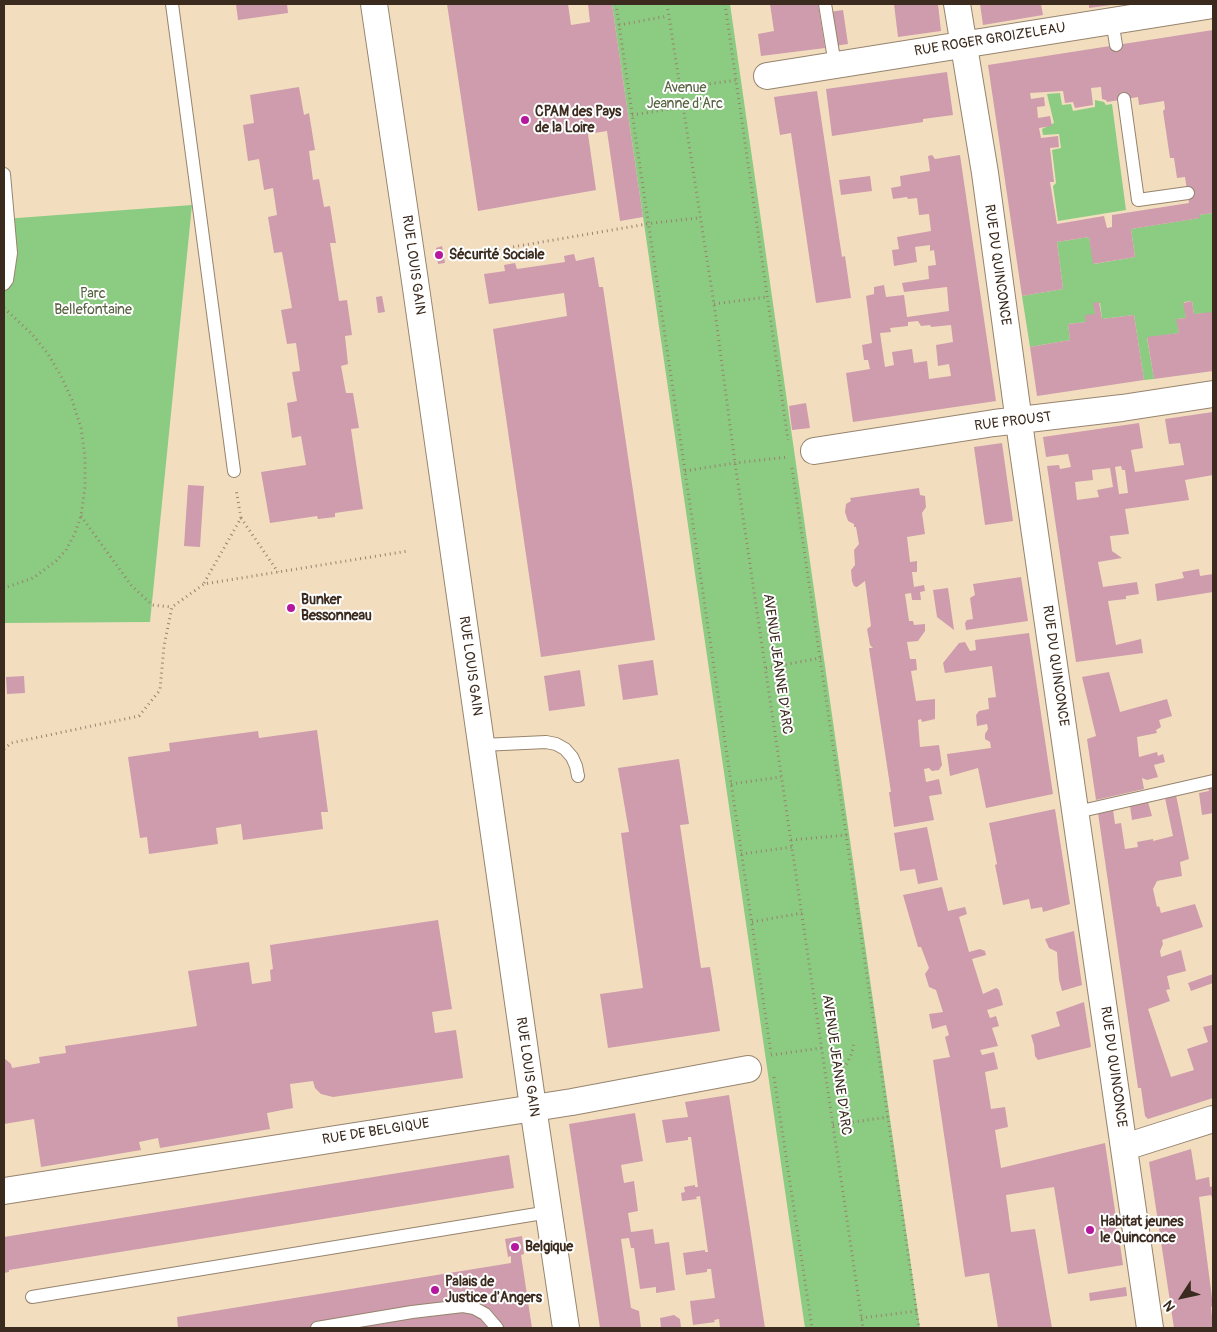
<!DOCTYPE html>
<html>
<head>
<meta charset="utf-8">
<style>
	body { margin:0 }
	#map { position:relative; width:1217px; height:1332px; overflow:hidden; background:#f2debf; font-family:Pangolin,sans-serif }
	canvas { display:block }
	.frame { position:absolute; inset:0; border:5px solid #3b2a1e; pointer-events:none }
	.north { position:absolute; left:1157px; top:1272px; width:50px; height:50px; -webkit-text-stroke:4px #fff; paint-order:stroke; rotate:235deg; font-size:14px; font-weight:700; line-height:20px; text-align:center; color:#3b2a1e }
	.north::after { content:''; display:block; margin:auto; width:18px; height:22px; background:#3b2a1e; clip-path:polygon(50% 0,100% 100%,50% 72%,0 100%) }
</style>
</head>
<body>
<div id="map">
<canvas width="1217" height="1332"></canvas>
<div class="frame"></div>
<div class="north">N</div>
</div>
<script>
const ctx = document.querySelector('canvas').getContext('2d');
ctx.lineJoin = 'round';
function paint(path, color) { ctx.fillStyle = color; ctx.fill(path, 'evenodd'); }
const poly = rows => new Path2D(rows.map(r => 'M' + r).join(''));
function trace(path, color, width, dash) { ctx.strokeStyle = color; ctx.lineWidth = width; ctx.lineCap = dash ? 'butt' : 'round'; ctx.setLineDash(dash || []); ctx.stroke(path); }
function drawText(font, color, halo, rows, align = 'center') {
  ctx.font = font + ' Pangolin,sans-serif'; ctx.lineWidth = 4; ctx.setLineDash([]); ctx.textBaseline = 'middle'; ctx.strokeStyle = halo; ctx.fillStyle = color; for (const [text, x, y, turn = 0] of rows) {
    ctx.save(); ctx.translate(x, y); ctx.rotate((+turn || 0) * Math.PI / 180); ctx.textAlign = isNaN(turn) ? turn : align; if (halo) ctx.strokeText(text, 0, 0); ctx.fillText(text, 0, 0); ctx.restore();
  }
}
const green = poly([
	[612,4,730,4,920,1328,805,1328],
	[1060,93,1062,105,1071,104,1073,111,1095,107,1095,100,1104,102,1106,105,1112,104,1126,210,1058,221,1053,186,1056,183,1052,150,1061,148,1059,134,1043,135,1042,129,1054,123,1047,94],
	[192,205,150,622,4,623,4,219],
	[1213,213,1213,313,1194,314,1192,301,1184,302,1186,318,1177,319,1179,333,1147,338,1154,379,1144,380,1134,315,1102,319,1100,303,1094,303,1095,314,1086,322,1068,324,1070,340,1030,347,1022,296,1063,289,1057,242,1089,237,1094,264,1135,257,1131,229,1199,218,1199,215]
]);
const building = poly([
	[236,4,287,4,288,13,238,20],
	[447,4,568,4,571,25,590,22,588,4,612,4,643,217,620,221,607,131,588,134,596,190,478,211],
	[770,4,818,4,825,48,761,56,758,34,774,31],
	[894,4,938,4,941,31,898,37],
	[980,4,1041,4,1043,15,983,25],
	[1089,4,1111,4,1111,5,1089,8],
	[843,10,848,44,834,46,829,12],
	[1213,30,1213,213,1199,215,1200,218,1131,229,1135,257,1093,264,1089,237,1057,242,1063,289,1022,296,988,65],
	[1101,87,1102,99,1106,100,1107,102,1138,97,1139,105,1164,101,1165,109,1163,111,1170,158,1174,158,1177,178,1185,177,1189,203,1112,215,1112,227,1107,228,1104,216,1057,224,1050,182,1054,182,1050,148,1059,147,1058,136,1041,138,1039,128,1052,126,1050,116,1038,118,1037,107,1045,106,1044,97,1031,99,1030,93,1063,91,1065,103,1073,102,1075,108,1093,105,1091,88],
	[947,72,953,115,923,119,923,122,832,136,826,89],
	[299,87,304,115,309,113,315,150,309,151,313,180,319,179,324,207,330,206,336,243,330,243,339,301,347,300,352,335,345,336,348,364,341,366,346,393,353,393,359,428,351,429,363,509,335,513,335,517,318,519,317,516,270,523,261,472,306,465,301,436,292,438,287,403,297,401,292,372,300,371,296,343,287,344,281,310,292,308,282,252,274,253,268,217,277,215,273,188,264,190,259,159,248,161,243,125,254,123,250,95],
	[817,91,842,257,845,256,851,298,816,303,791,133,780,135,774,97],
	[932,155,935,159,960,155,996,401,853,422,846,373,870,369,868,360,864,360,862,345,872,343,866,296,874,294,874,287,884,285,886,297,904,295,907,317,949,311,947,287,904,292,902,283,929,279,928,266,936,265,934,250,930,251,930,245,915,247,917,262,894,266,892,250,899,249,897,237,931,231,929,214,919,215,917,198,908,199,907,197,893,199,891,188,901,186,900,176,930,171,928,156],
	[918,321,921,326,930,325,931,327,951,325,953,342,936,345,938,366,949,364,951,376,929,379,927,361,914,363,912,349,892,352,894,365,885,367,880,333,891,332,890,328,908,326,908,322],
	[870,176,872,191,841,195,839,180],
	[442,246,445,263,438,264,436,248],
	[574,254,576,261,594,257,599,287,603,287,655,640,541,657,493,329,567,316,564,293,489,304,484,274,505,271,504,265,515,263,517,269,565,262,564,256],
	[382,296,385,312,378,313,376,297],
	[1192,301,1194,314,1213,312,1213,371,1154,379,1147,337,1179,333,1176,319,1186,318,1183,303],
	[1099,302,1102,319,1134,315,1144,380,1037,396,1030,347,1070,340,1068,324,1086,322,1085,315,1095,314,1093,303],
	[806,403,810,428,792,430,789,406],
	[1213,412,1213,475,1185,480,1189,500,1125,509,1129,534,1110,536,1112,551,1122,558,1098,562,1103,587,1137,582,1139,594,1126,596,1126,599,1108,601,1116,645,1141,639,1143,653,1076,662,1047,466,1059,465,1060,469,1071,467,1068,454,1046,457,1043,437,1139,423,1143,448,1131,450,1135,472,1184,465,1180,443,1169,444,1165,419],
	[1121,466,1122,470,1125,470,1128,493,1119,494,1115,467],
	[1110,468,1113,487,1097,490,1099,497,1077,500,1075,482,1093,480,1092,470],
	[1002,443,1013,521,985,525,974,447],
	[188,485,204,486,200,547,184,546],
	[919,488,920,495,925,496,926,507,922,513,925,534,907,537,910,562,917,561,917,572,912,572,914,587,924,585,925,591,920,592,921,600,912,600,911,593,905,594,909,621,913,621,914,625,925,624,925,631,918,641,907,642,910,659,916,659,917,670,911,671,916,701,935,699,935,719,922,722,921,719,918,720,919,734,920,747,939,745,942,765,939,770,932,771,929,768,924,769,926,782,939,779,942,794,929,796,934,820,894,827,889,792,891,792,869,648,873,648,870,645,867,629,871,626,865,581,857,587,854,586,852,581,851,570,855,565,854,550,859,544,856,527,854,527,854,524,848,521,845,512,846,504,851,501,850,498],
	[1199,569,1200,576,1213,574,1213,592,1157,601,1155,584,1184,578,1182,572],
	[1021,577,1028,621,966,630,965,623,967,620,973,619,970,598,975,595,973,584],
	[948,588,954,630,937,617,933,590],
	[1029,633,1053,794,986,808,978,768,950,776,947,754,991,748,990,742,985,739,985,734,988,729,987,724,977,726,976,715,979,711,989,709,988,698,996,697,992,666,945,673,943,663,959,643,965,642,970,651,976,650,975,640],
	[653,660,658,695,623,700,618,665],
	[580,670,585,706,549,711,544,676],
	[1109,672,1120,712,1167,699,1172,716,1159,720,1161,727,1156,730,1157,733,1137,737,1139,757,1157,752,1158,756,1163,754,1165,762,1154,765,1158,777,1147,780,1142,778,1144,789,1096,800,1087,739,1096,736,1082,677],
	[24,676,25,693,7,694,6,677],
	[317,730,328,812,321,812,323,829,243,840,241,824,216,828,218,844,149,854,147,837,140,838,128,757,170,751,169,743,258,731,259,738],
	[679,759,689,824,680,825,701,968,710,967,720,1031,608,1048,600,994,643,988,621,833,629,832,618,768],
	[1213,787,1213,813,1202,815,1199,793,1209,791,1208,788],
	[1176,795,1189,859,1180,862,1182,876,1157,881,1153,889,1157,907,1159,906,1161,913,1195,904,1203,927,1162,940,1163,944,1160,951,1161,957,1181,950,1186,971,1167,976,1170,989,1166,990,1170,1001,1148,1009,1171,1077,1194,1070,1187,1049,1208,1042,1203,1027,1212,1025,1213,1029,1213,1098,1148,1119,1145,1116,1141,1088,1138,1088,1098,813,1113,809,1115,824,1121,823,1125,849,1138,847,1137,842,1153,839,1153,841,1173,836,1165,798],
	[1148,802,1152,816,1132,820,1130,806],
	[1055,809,1070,904,1043,912,1042,907,1031,909,1029,899,1003,905,995,865,997,864,989,823],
	[927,827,938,880,918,884,915,869,900,871,894,833],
	[942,887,948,911,965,907,967,914,959,917,969,952,980,949,985,951,986,955,972,959,983,994,996,988,999,990,1003,1005,987,1010,990,1018,996,1016,999,1026,992,1028,998,1046,980,1050,982,1055,994,1052,998,1069,985,1072,991,1109,1005,1107,1008,1127,995,1130,1001,1168,1105,1143,1123,1265,1068,1274,1054,1187,1006,1195,1011,1232,1035,1229,1052,1328,998,1328,989,1273,965,1277,933,1060,950,1057,945,1037,949,1035,946,1025,932,1029,929,1014,943,1012,936,990,929,987,925,974,929,968,921,947,918,947,903,895],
	[438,920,452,1009,432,1012,435,1033,456,1030,463,1078,333,1097,321,1094,315,1088,313,1081,290,1084,293,1108,267,1113,270,1129,160,1148,158,1138,139,1142,141,1150,41,1167,34,1119,4,1124,4,1058,11,1064,12,1068,40,1063,39,1057,66,1053,65,1046,197,1026,188,971,249,962,252,984,271,981,270,970,273,969,270,945],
	[1074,931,1082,985,1062,991,1059,980,1057,952,1049,948,1045,939],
	[1213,974,1213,983,1191,991,1188,983],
	[1084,1002,1091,1047,1038,1060,1035,1056,1034,1045,1031,1035,1060,1026,1056,1012],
	[729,1095,750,1228,765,1328,720,1328,719,1319,714,1320,715,1322,693,1325,690,1301,715,1298,713,1284,711,1269,707,1269,707,1272,686,1275,683,1253,705,1250,705,1252,708,1252,700,1196,696,1197,697,1199,682,1201,681,1193,685,1192,684,1187,695,1185,695,1187,698,1187,691,1137,688,1137,688,1140,666,1143,662,1120,688,1117,685,1102],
	[635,1113,643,1161,621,1165,624,1183,634,1181,638,1211,628,1213,631,1232,653,1229,655,1244,669,1242,675,1290,656,1293,656,1287,640,1289,634,1248,631,1248,629,1238,621,1239,631,1308,639,1311,641,1328,600,1328,569,1124],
	[1191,1149,1196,1180,1209,1177,1210,1187,1213,1186,1213,1200,1211,1195,1199,1197,1213,1306,1211,1307,1213,1328,1174,1328,1149,1162],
	[509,1155,514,1188,9,1270,9,1272,4,1273,4,1237],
	[522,1236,524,1254,521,1255,532,1328,178,1328,177,1317,511,1263,511,1256,508,1257,505,1239],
	[1126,1287,1127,1296,1090,1301,1089,1293],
	[674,1315,680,1319,681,1328,661,1328,660,1318]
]);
const path = poly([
	[616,4,771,1053],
	[667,4,714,304,735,463,863,1328],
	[725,4,788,440],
	[619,25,668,16],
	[680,88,737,80],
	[632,115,683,107],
	[454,257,653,223,699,218],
	[714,304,767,297],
	[4,308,32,334,48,354,61,376,72,400,81,428,85,457,85,487,81,516,75,533,66,550,56,561,33,578,4,588],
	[792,468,919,1328],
	[685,471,735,463,788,457],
	[81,516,131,585,152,605,172,607],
	[241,518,278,572],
	[204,583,241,518,236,489],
	[766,668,821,658],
	[4,749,11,743,139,716,160,690,164,646,172,607,204,584,408,551],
	[731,784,781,777],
	[791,840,847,835],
	[741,854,792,847],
	[752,922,802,913],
	[771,1055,822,1048],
	[840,1072,845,1067,852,1053,854,1042],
	[774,1077,812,1328],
	[833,1125,888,1117],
	[861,1318,917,1311]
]);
const lane = poly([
	[172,4,234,471],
	[825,4,835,65],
	[1112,20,1116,45],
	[1124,99,1138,200,1188,193],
	[4,174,11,253,7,280,4,284],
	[482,745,546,742,556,744,565,749,572,757,576,766,578,776],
	[1077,812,1213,781],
	[32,1297,549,1212],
	[317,1328,412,1312,463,1306,474,1308,485,1314,497,1328]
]);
const street = poly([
	[374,4,415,281,533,1107,566,1328],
	[957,4,985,173,1022,444,1150,1328],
	[767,76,1213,5],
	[814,451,994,423,1122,408,1213,394],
	[1125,1147,1213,1119],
	[4,1191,572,1102,748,1069]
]);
const markers = [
	[525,120,5,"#b5179e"],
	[439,255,5,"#b5179e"],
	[291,608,5,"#b5179e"],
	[1090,1230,5,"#b5179e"],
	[515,1247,5,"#b5179e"],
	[435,1290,5,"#b5179e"]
];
const streetNames = [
	["RUE ROGER GROIZELEAU",990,40,-9],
	["RUE LOUIS GAIN",413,265,82],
	["RUE DU QUINCONCE",997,265,82],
	["RUE PROUST",1013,422,-7],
	["AVENUE JEANNE D'ARC",777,664,82],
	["RUE LOUIS GAIN",470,666,82],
	["RUE DU QUINCONCE",1055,666,82],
	["AVENUE JEANNE D'ARC",836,1065,82],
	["RUE LOUIS GAIN",527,1067,82],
	["RUE DU QUINCONCE",1113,1067,82],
	["RUE DE BELGIQUE",376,1132,-9]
];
const parkNames = [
	["Avenue",685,88],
	["Jeanne d'Arc",685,104],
	["Parc",93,294],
	["Bellefontaine",93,310]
];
const poiNames = [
	["CPAM des Pays",535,112],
	["de la Loire",535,128],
	["Sécurité Sociale",449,255],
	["Bunker",301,600],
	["Bessonneau",301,616],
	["Habitat jeunes",1100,1222],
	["le Quinconce",1100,1238],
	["Belgique",525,1247],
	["Palais de",445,1282],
	["Justice d'Angers",445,1298]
];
paint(green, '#8ccb82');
paint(building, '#ce9cac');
trace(lane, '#96846e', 14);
trace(street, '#96846e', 28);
trace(path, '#96846e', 3, [1, 4]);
trace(lane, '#fff', 12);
trace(street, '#fff', 26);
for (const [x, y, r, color] of markers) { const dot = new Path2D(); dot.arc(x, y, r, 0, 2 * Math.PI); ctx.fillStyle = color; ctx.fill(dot); trace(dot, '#fff', 2); }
drawText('14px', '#3b2a1e', '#fff', streetNames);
drawText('14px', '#576241', '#fff', parkNames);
drawText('bold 14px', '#3b2a1e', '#fff', poiNames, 'left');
</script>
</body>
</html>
